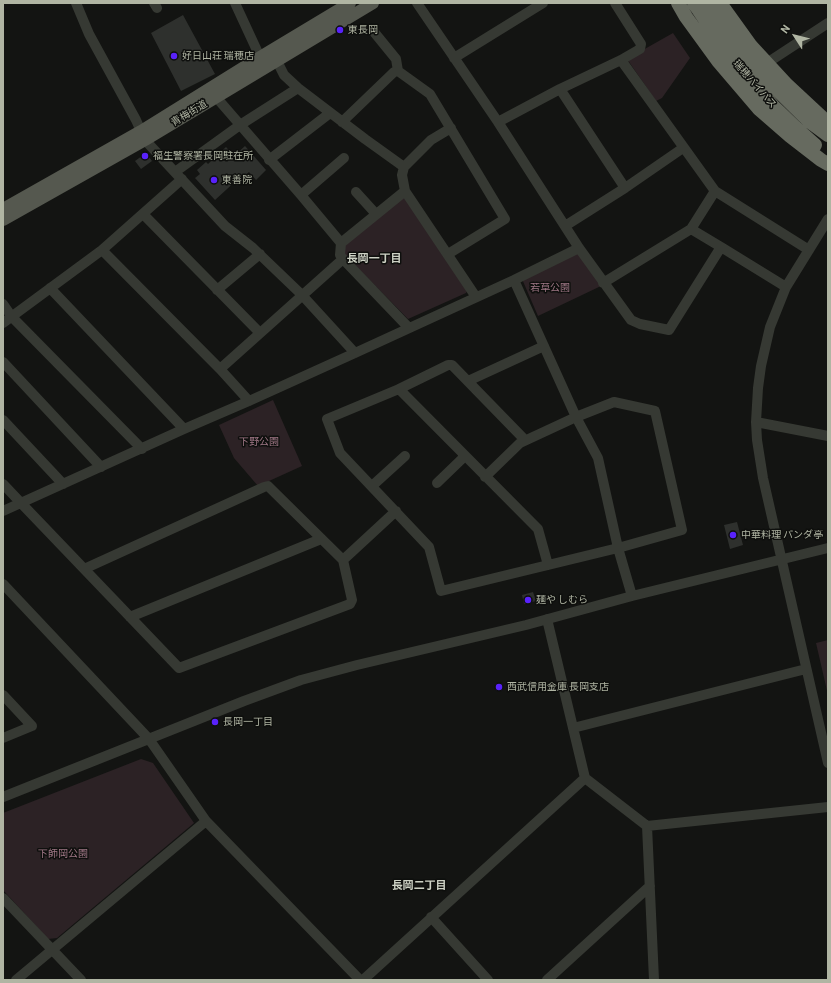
<!DOCTYPE html>
<html>
<head>
<meta charset="utf-8">
<style>
	body { margin:0 }
	#map { position:relative; width:831px; height:983px; overflow:hidden; background:#131412; font-family:Barlow,sans-serif }
	canvas { display:block }
	.frame { position:absolute; inset:0; border:4px solid #b0b5a3; pointer-events:none }
	.north { position:absolute; left:775px; top:16px; width:40px; height:40px; -webkit-text-stroke:3px #0e0f0d; paint-order:stroke; rotate:306deg; font-size:11px; font-weight:700; line-height:16px; text-align:center; color:#b0b5a3 }
	.north::after { content:''; display:block; margin:auto; width:14px; height:18px; background:#b0b5a3; clip-path:polygon(50% 0,100% 100%,50% 72%,0 100%) }
</style>
</head>
<body>
<div id="map">
<canvas width="831" height="983"></canvas>
<div class="frame"></div>
<div class="north">N</div>
</div>
<script>
const ctx = document.querySelector('canvas').getContext('2d');
ctx.lineJoin = 'round';
function paint(path, color) { ctx.fillStyle = color; ctx.fill(path, 'evenodd'); }
const poly = rows => new Path2D(rows.map(r => 'M' + r).join(''));
function trace(path, color, width, dash) { ctx.strokeStyle = color; ctx.lineWidth = width; ctx.lineCap = dash ? 'butt' : 'round'; ctx.setLineDash(dash || []); ctx.stroke(path); }
function drawText(font, color, halo, rows, align = 'center') {
  ctx.font = font + ' Barlow,"Noto Sans JP",sans-serif'; ctx.lineWidth = 3; ctx.setLineDash([]); ctx.textBaseline = 'middle'; ctx.strokeStyle = halo; ctx.fillStyle = color; for (const [text, x, y, turn = 0] of rows) {
    ctx.save(); ctx.translate(x, y); ctx.rotate((+turn || 0) * Math.PI / 180); ctx.textAlign = isNaN(turn) ? turn : align; if (halo) ctx.strokeText(text, 0, 0); ctx.fillText(text, 0, 0); ctx.restore();
  }
}
const green = poly([
	[673,33,690,58,662,98,656,101,627,59],
	[402,197,407,197,468,289,466,293,408,319,342,252,343,247],
	[575,254,580,254,601,286,538,316,522,279],
	[273,400,302,466,258,486,234,458,219,425],
	[828,640,828,695,816,643],
	[141,759,153,763,194,823,57,938,48,939,3,890,3,813]
]);
const building = poly([
	[183,15,215,74,181,91,151,33],
	[245,146,266,170,256,180,249,172,239,180,238,179,215,200,195,178,200,174,197,170,206,162,208,164,226,147,234,156],
	[146,153,152,161,141,169,135,161],
	[737,522,743,545,730,549,724,525],
	[533,592,536,601,524,604,522,595]
]);
const minor = poly([
	[76,3,89,34,136,120,145,140,225,226,253,248,302,295,355,353],
	[154,3,157,8],
	[235,3,260,57],
	[417,3,498,122,579,248,631,320,640,324,669,330,721,247,786,287],
	[374,32,396,59,398,71],
	[454,58,543,3],
	[621,60,715,191,809,250],
	[277,61,284,75,298,88,365,139,404,167],
	[767,63,828,23],
	[560,89,625,188],
	[216,97,301,195,341,243],
	[342,122,394,72,398,71,430,94,505,219,448,254],
	[498,122,560,89,621,60,640,49,641,44,615,3],
	[451,128,431,140,404,167,402,175,405,191,476,297],
	[269,160,330,113],
	[175,172,240,125,298,88],
	[356,192,376,214],
	[301,195,344,158],
	[143,214,260,333],
	[828,219,786,287,770,327,761,366,758,388,756,422,757,440,763,478,828,763],
	[565,226,625,188,683,148],
	[691,229,715,191],
	[102,250,220,369,249,401],
	[343,259,409,328],
	[514,280,576,417,598,458,618,548,632,596],
	[603,283,691,229,721,247],
	[50,288,184,429],
	[217,290,260,254],
	[3,304,12,317,142,449],
	[3,323,102,250,182,179],
	[3,362,101,467],
	[220,369,343,259,340,255,341,243,405,191],
	[468,381,544,346],
	[399,389,538,529,548,565],
	[3,420,63,484],
	[756,422,828,436],
	[485,477,520,443,576,417,614,402,655,411,682,530,618,548,441,591,429,547,340,453,327,419,399,389,448,365,452,365,525,440],
	[437,483,465,456],
	[3,484,21,503,179,668,350,604,352,600,343,560,268,486,264,487,84,569],
	[372,486,405,456],
	[3,511,184,429,249,401,355,353,514,280,579,248],
	[343,560,396,511],
	[3,584,149,739,206,821,360,980],
	[130,617,321,539],
	[547,619,585,778,647,826,828,807],
	[3,695,32,726,3,738],
	[573,728,806,669],
	[3,797,244,701,301,680,357,665,526,625,632,596,828,548],
	[647,826,654,980],
	[3,898,81,980],
	[431,917,488,980],
	[16,980,206,821],
	[363,980,585,778],
	[547,980,650,886]
]);
const major = poly([
	[3,209,141,131,260,57,350,3],
	[3,220,145,140,373,3]
]);
const highway = poly([
	[678,3,686,17,718,61,759,109,790,136,821,160,828,164],
	[694,3,725,49,752,83,773,106,797,129,815,145],
	[708,3,730,36,759,72,809,121,828,135],
	[720,3,751,46,787,85,828,123]
]);
const markers = [
	[340,30,4,"#5922fb"],
	[174,56,4,"#5922fb"],
	[145,156,4,"#5922fb"],
	[214,180,4,"#5922fb"],
	[733,535,4,"#5922fb"],
	[528,600,4,"#5922fb"],
	[499,687,4,"#5922fb"],
	[215,722,4,"#5922fb"]
];
const poiNames = [
	["東長岡",348,30],
	["好日山荘 瑞穂店",182,56],
	["福生警察署長岡駐在所",153,156],
	["東善院",222,180],
	["中華料理 パンダ亭",741,535],
	["麺や しむら",536,600],
	["西武信用金庫 長岡支店",507,687],
	["長岡一丁目",223,722]
];
const streetNames = [
	["瑞穂バイパス",755,84,49],
	["青梅街道",189,113,-31]
];
const parkNames = [
	["若草公園",550,288],
	["下野公園",259,442],
	["下師岡公園",63,854]
];
const neighbourhoodNames = [
	["長岡一丁目",374,258],
	["長岡二丁目",419,885]
];
paint(green, '#2c2225');
paint(building, '#2e302d');
trace(minor, '#363933', 10);
trace(major, '#55584f', 12);
trace(highway, '#666a5f', 14);
for (const [x, y, r, color] of markers) { const dot = new Path2D(); dot.arc(x, y, r, 0, 2 * Math.PI); ctx.fillStyle = color; ctx.fill(dot); trace(dot, '#0e0f0d', 1.5); }
drawText('10px', '#b0b5a3', '#0e0f0d', poiNames, 'left');
drawText('10px', '#b0b5a3', '#0e0f0d', streetNames);
drawText('10px', '#a17887', '#0e0f0d', parkNames);
drawText('bold 11px', '#cdd1c4', '#0e0f0d', neighbourhoodNames);
</script>
</body>
</html>
